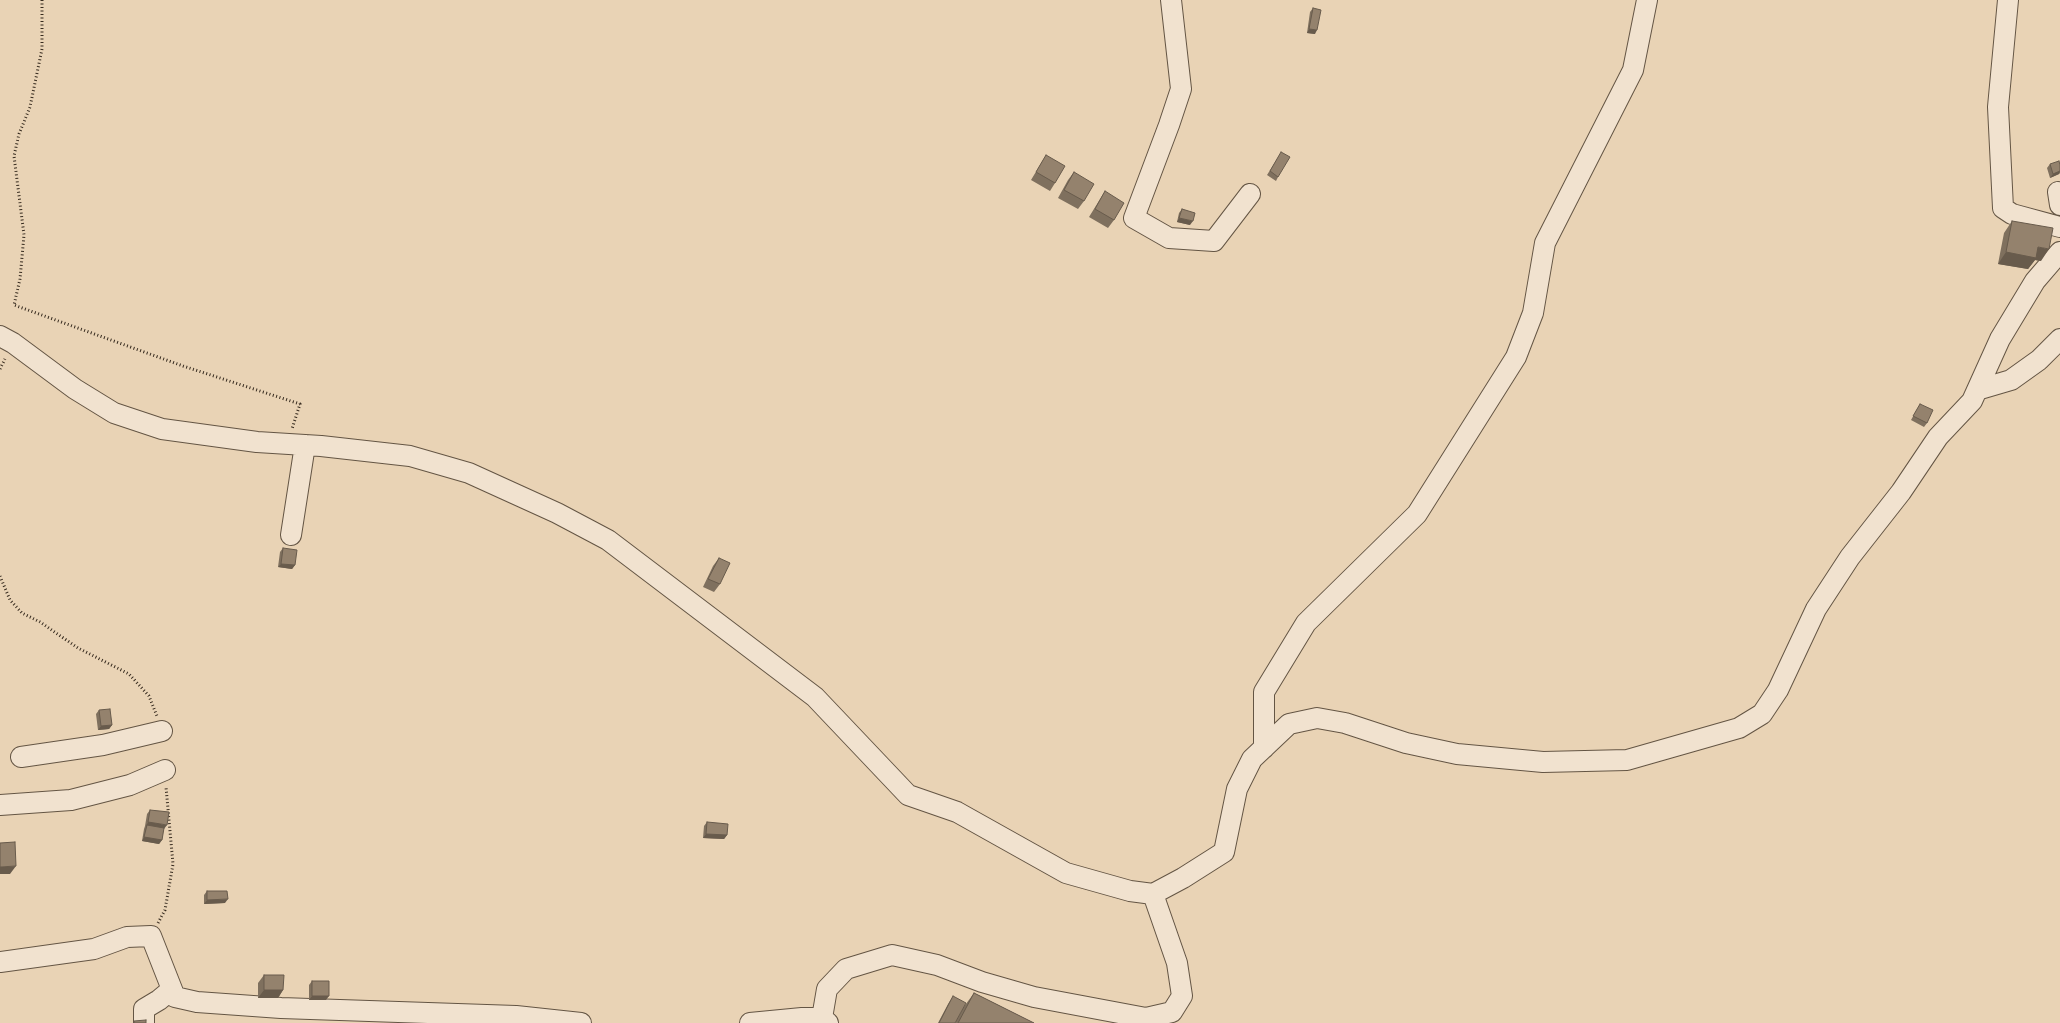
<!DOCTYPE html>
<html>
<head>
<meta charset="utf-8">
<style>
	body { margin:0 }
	canvas { display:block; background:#e9d3b5 }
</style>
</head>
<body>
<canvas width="2060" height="1023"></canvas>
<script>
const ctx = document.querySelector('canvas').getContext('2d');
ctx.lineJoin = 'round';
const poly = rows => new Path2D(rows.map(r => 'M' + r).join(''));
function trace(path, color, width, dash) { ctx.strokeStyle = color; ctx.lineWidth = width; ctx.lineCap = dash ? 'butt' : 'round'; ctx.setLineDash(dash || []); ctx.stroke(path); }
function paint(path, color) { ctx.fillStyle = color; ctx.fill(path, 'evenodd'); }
const path = poly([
	[42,0,42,49,30,107,19,134,14,156,24,235,20,279,14,305,183,366,300,404,292,429],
	[0,369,5,359],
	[0,576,10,600,22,613,40,622,78,648,129,674,149,696,157,716],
	[158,923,165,910,173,864,166,787]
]);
const minor = poly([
	[1171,0,1181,89,1169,125,1134,218,1169,238,1214,241,1250,194],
	[2008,0,1998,107,2003,208,2012,214,2060,227],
	[2058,192,2060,205],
	[0,336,13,343,75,389,114,413,162,429,257,442,321,446,410,456,469,473,557,513,608,540,815,697,908,795,957,812,1066,873,1130,891,1153,894,1183,878,1224,852,1237,789,1252,759,1289,724,1317,718,1345,723,1406,743,1457,754,1543,762,1627,760,1739,728,1762,714,1778,690,1816,609,1850,557,1901,492,1938,437,1972,401,2000,339,2035,281,2060,252],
	[1977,390,2011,380,2039,360,2060,339],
	[291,535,305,445],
	[1264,748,1264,692,1306,623,1417,514,1516,357,1533,313,1545,243,1633,70,1647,0],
	[21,757,103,745,162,731],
	[0,805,71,800,130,785,165,770],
	[0,962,94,949,127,937,151,936,175,997,197,1002,281,1008,516,1016,581,1023],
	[822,1018,827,989,846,969,892,955,937,965,982,982,1034,997,1146,1018,1172,1012,1182,996,1177,963,1153,894],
	[144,1023,144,1009,159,1000,171,990],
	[750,1023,802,1018,822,1018,828,1023]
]);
const wall = poly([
	[1313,8,1315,34,1307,33,1310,12],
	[1046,155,1055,183,1050,191,1031,180],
	[1279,156,1278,177,1276,181,1267,175],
	[2050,164,2060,165,2060,173,2059,174,2050,178,2047,168],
	[1074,172,1084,201,1078,209,1058,198,1068,180],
	[1105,191,1114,220,1108,228,1089,217],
	[1182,209,1190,225,1177,222,1179,213],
	[2012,221,2041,261,2035,260,2028,269,1998,264,2004,233],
	[1920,404,1927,423,1924,427,1911,420],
	[283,548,295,565,292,569,278,567,280,552],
	[719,558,720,584,714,592,703,587,713,566],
	[99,710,112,725,109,729,98,730,96,714],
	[150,810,164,829,163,829,162,840,159,844,142,841,144,829,145,826,147,814],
	[707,822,727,835,724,839,703,838,704,826],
	[207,891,225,903,204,904,204,895],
	[264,975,283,990,278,998,258,998,258,983],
	[312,981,326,1000,309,1000,309,985],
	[974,993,1034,1023,955,1023,963,1008],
	[953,996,955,1023,938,1023,948,1004]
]);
const shadedWall = poly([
	[1309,29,1317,30,1315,34,1307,33],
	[2060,171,2059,174,2050,178,2053,174],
	[1179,218,1193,221,1190,225,1177,222],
	[2038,247,2049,249,2041,261,2035,260,2028,269,1998,264,2006,252],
	[281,564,295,565,292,569,278,567],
	[112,725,109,729,98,730,101,726],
	[148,822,167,825,164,829,146,827],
	[706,834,727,835,724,839,703,838],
	[144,837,162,840,159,844,142,841],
	[16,866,10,874,0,874,0,867],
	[228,899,225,903,204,904,207,900],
	[264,990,283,990,278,998,258,998],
	[312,996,329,996,326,1000,309,1000]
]);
const building = poly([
	[1313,8,1321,10,1317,30,1309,29,1313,8],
	[1281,152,1290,157,1278,177,1270,171,1281,152],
	[1046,155,1065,166,1055,183,1036,172,1046,155],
	[2059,161,2060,165,2060,171,2053,174,2050,164,2059,161],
	[1074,172,1094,184,1084,201,1064,190,1074,172],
	[1105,191,1124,203,1114,220,1095,209,1105,191],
	[1182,209,1195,213,1193,221,1179,218,1182,209],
	[2012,221,2053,228,2049,249,2038,247,2036,258,2006,252,2012,221],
	[1920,404,1933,410,1927,423,1913,416,1920,404],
	[283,548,297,550,295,565,281,564,283,548],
	[719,558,730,563,720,584,708,579,719,558],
	[110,709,112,725,101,726,99,710,110,709],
	[150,810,169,812,167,825,148,822,150,810],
	[707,822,728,824,727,835,706,834,707,822],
	[147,825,164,828,162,840,144,837,147,825],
	[15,842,16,866,0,867,0,843,15,842],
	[207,891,227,891,228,899,207,900,207,891],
	[264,975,284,975,283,990,264,990,264,975],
	[312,981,329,981,329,996,312,996,312,981],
	[974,993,1034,1023,958,1023,974,993],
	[953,996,966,1003,955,1023,939,1023,953,996],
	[146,1020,146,1023,134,1023,134,1021,146,1020]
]);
trace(minor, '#645544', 22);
trace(path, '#372b1f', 3, [1, 2.5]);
trace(minor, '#f1e2cf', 20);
paint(wall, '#7f705e');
paint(shadedWall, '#685b4c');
paint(building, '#94826d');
trace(building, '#685b4c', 1);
</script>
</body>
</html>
